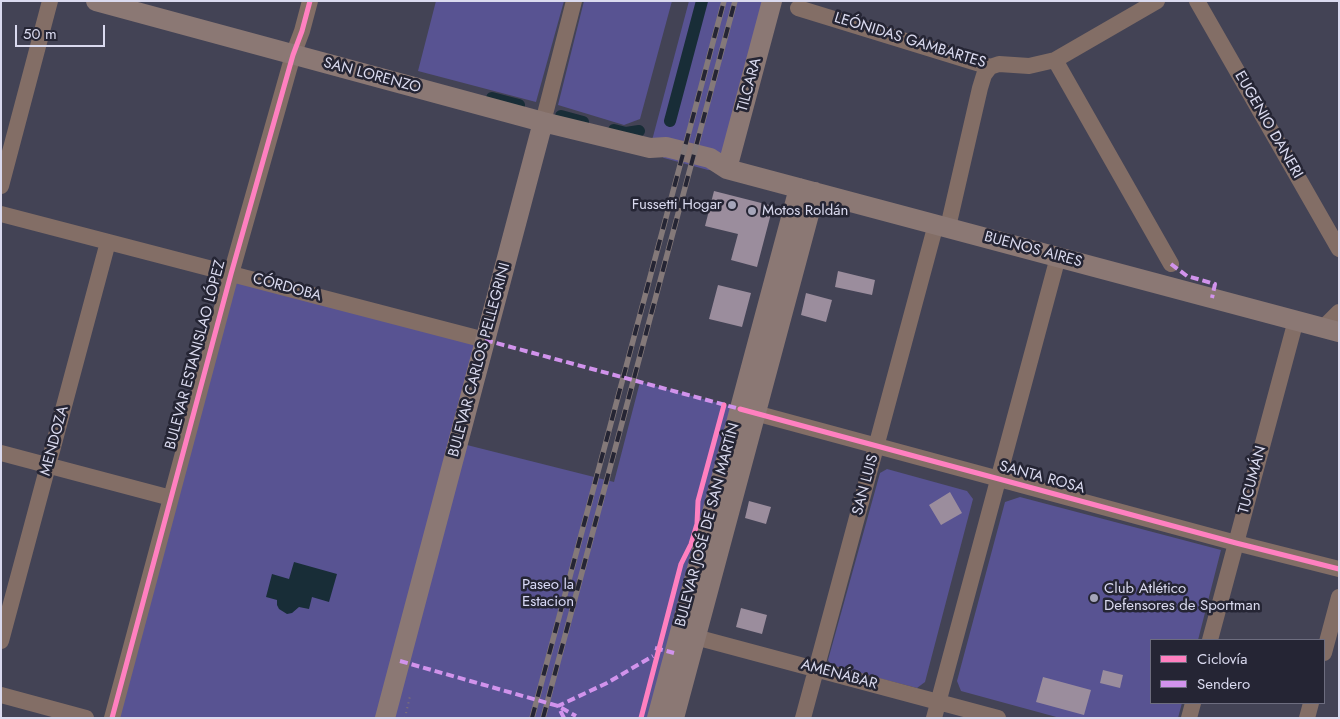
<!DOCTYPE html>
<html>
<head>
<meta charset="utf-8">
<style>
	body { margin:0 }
	#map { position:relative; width:1340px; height:719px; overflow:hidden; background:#434355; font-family:Jost,sans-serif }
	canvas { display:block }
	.frame { position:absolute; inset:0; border:2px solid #dadaef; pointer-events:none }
	.legend { position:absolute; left:1150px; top:639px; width:175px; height:65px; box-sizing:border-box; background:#252534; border:1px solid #6d6d7f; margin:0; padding:6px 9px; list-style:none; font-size:15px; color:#dadaef }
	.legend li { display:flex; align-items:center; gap:10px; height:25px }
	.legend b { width:25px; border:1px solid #6d6d7f }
	.scale { position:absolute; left:15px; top:25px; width:90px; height:22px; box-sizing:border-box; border:2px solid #dadaef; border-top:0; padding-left:6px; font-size:15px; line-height:18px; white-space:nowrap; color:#dadaef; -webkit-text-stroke:4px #252534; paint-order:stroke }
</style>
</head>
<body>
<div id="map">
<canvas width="1340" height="719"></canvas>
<div class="frame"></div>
<ul class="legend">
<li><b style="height:6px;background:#ff80c0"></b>Ciclovía</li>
<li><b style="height:6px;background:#d193ec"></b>Sendero</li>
</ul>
<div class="scale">50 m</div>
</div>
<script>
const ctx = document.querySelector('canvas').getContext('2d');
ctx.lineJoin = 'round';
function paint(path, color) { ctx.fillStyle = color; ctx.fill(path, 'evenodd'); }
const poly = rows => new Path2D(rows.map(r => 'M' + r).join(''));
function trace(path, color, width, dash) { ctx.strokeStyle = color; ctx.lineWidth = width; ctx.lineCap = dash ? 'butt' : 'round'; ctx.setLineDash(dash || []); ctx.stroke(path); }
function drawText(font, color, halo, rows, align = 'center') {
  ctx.font = font + ' Jost,sans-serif'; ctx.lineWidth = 5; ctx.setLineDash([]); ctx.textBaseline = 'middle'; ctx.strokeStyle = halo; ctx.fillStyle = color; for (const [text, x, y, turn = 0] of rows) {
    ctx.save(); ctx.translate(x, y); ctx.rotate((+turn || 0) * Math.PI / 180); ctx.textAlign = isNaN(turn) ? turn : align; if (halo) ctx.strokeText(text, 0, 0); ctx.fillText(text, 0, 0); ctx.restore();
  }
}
const green = poly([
	[436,1,564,1,536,102,418,71],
	[584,1,672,1,640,119,624,125,558,105],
	[689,1,772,1,727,169,708,170,664,158,650,148],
	[231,274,485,340,459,443,614,482,640,382,740,409,657,718,112,718],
	[887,469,967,491,973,499,925,682,917,688,832,666,828,660,880,473],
	[1020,497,1221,550,1198,640,1151,640,1151,703,1182,703,1178,718,1060,718,961,691,957,681,1005,502]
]);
const water = poly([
	[294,562,337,574,329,602,312,597,309,609,299,607,292,613,287,614,279,609,277,605,277,600,266,597,272,574,289,579]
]);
const canal = poly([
	[492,98,519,105],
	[561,116,583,122],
	[670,121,702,1],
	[614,130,626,133,639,131]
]);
const building = poly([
	[714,191,773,206,757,267,731,260,738,234,705,226],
	[838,271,875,280,872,295,835,287],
	[718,285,751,293,742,327,709,319],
	[806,293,832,300,826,322,801,315],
	[950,492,962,513,941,525,929,505],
	[749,501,771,507,766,524,745,518],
	[741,608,767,615,762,634,736,627],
	[1103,670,1123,675,1120,688,1100,683],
	[1043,677,1091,690,1084,715,1036,702]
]);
const path = poly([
	[405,718,410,696,409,694]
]);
const minor = poly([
	[1197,1,1339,249],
	[798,8,990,67,999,64,1029,66,1055,60,1157,1],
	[1055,60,1171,264],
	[543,122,574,1],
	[1,186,50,1],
	[1,214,485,340],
	[948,227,980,88,984,75,990,67],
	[1323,328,1339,312],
	[744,410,1236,543,1339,569],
	[1,453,171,498],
	[684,634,998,718],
	[1210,640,1296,320],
	[1,641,108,242],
	[1324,653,1339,597],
	[1,695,86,718],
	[112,718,231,274,293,55,302,31,310,1],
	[803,718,936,224],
	[934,718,1058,257],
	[1189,718,1193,703],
	[1307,718,1311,703]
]);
const major = poly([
	[96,1,543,122,650,148,666,147,710,158,727,169,1339,332],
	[727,169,772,1],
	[385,718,543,122],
	[657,718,799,188],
	[674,718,815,192]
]);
const rail = poly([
	[532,718,724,1],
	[543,718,735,1]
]);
const quiet = poly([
	[1171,264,1187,276,1215,284,1212,298],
	[485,340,740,409],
	[655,648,674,653],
	[400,661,558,706,576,716],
	[564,718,558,706,607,683,653,656]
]);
const cycleway = poly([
	[740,409,1236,543,1339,569],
	[112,718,231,274,293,55,302,31,310,1],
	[641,718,681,564,691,544,697,524,698,501,724,405]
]);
const markers = [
	[732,205,5,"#a5a5b9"],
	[752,211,5,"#a5a5b9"],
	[1094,598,5,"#a5a5b9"]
];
const streetNames = [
	["LEÓNIDAS GAMBARTES",910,41,17],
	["SAN LORENZO",372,76,15],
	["TILCARA",750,85,-75],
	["EUGENIO DANERI",1268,125,60],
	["BUENOS AIRES",1033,250,15],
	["CÓRDOBA",287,288,15],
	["BULEVAR ESTANISLAO LÓPEZ",196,355,-75],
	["BULEVAR CARLOS PELLEGRINI",480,360,-75],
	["MENDOZA",55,441,-75],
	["SANTA ROSA",1042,478,15],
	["TUCUMÁN",1253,480,-75],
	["SAN LUIS",866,485,-75],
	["BULEVAR JOSÉ DE SAN MARTÍN",708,525,-75],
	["AMENÁBAR",839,675,15]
];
const poiNames = [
	["Fussetti Hogar",722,205,"right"],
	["Motos Roldán",762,211],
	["Club Atlético",1104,589],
	["Defensores de Sportman",1104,606]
];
const parkNames = [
	["Paseo la",548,585],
	["Estacion",548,602]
];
paint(green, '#585392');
paint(water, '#182d37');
trace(canal, '#182d37', 12);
paint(building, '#9b8d9d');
trace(path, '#817475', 2, [1, 4]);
trace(minor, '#836e66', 16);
trace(major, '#8b7874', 20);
trace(rail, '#847979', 5.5);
trace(rail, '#252534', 4, [11]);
trace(quiet, '#d193ec', 4, [8, 4]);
trace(cycleway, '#ff80c0', 5);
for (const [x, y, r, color] of markers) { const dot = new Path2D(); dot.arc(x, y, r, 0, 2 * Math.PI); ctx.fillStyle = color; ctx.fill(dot); trace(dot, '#252534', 2); }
drawText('15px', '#dadaef', '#252534', streetNames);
drawText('15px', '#dadaef', '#252534', poiNames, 'left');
drawText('15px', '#d8d9f6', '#252534', parkNames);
</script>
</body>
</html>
